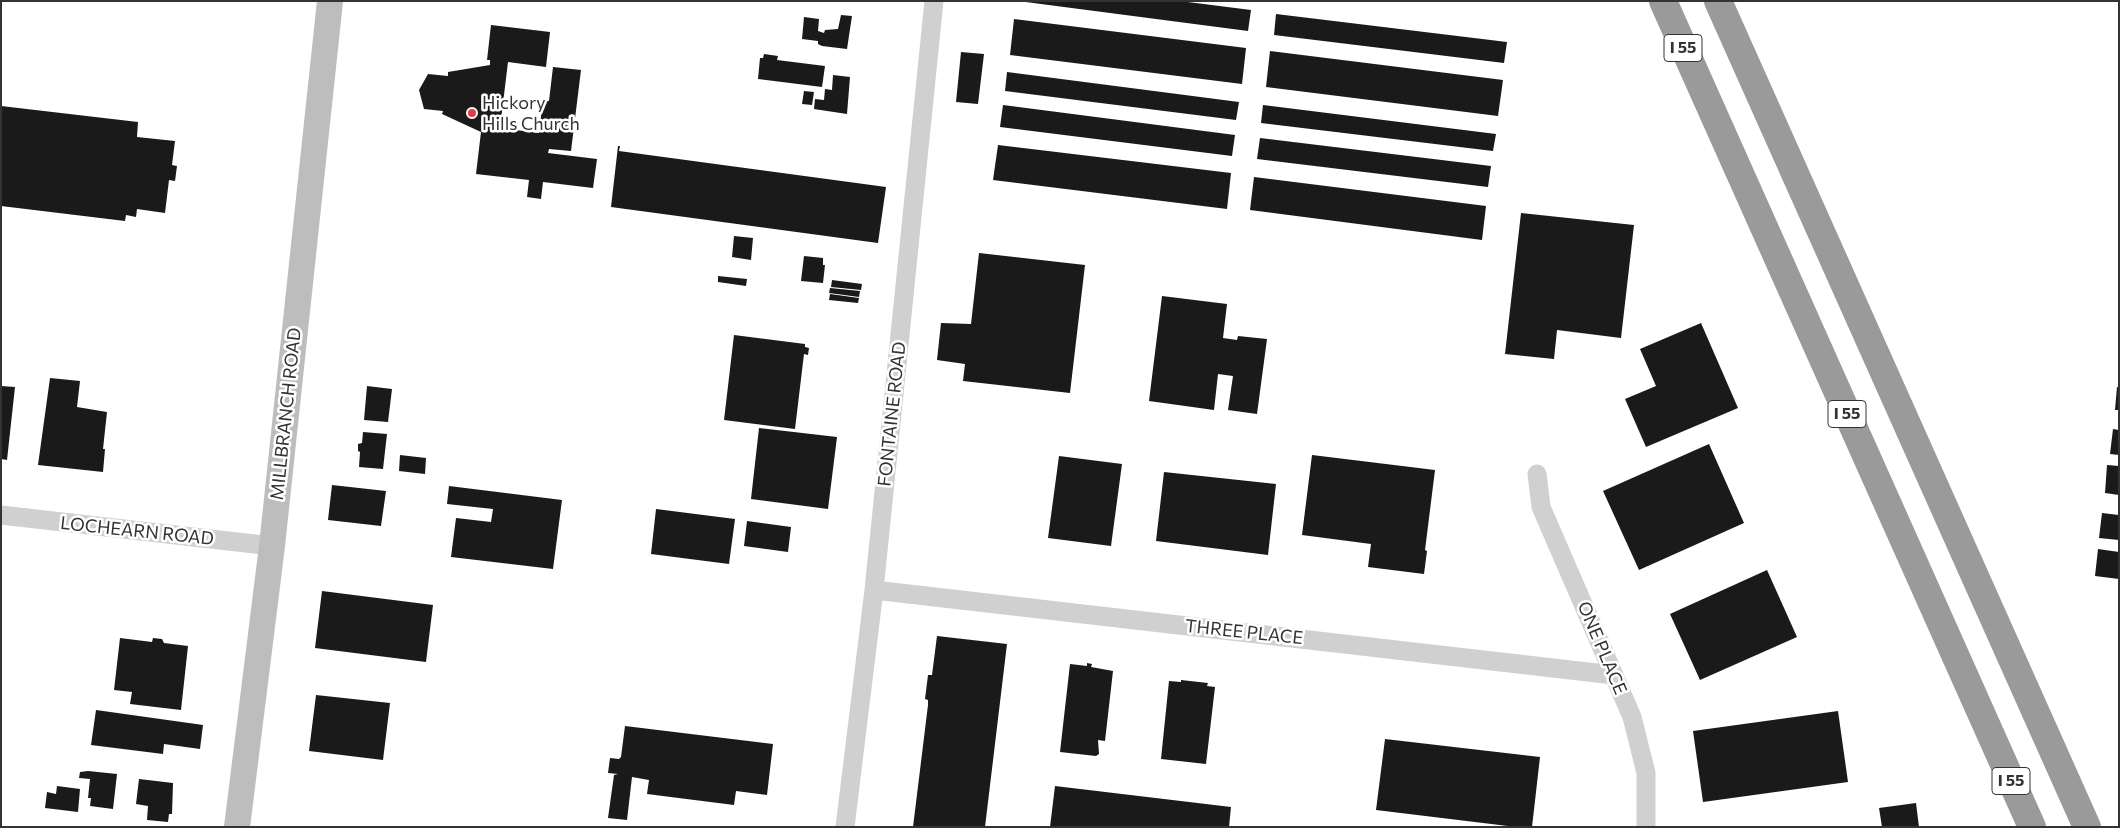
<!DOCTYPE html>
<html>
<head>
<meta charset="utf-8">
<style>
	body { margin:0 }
	#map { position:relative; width:2120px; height:828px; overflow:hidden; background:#fff; font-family:Commissioner,sans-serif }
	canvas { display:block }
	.frame { position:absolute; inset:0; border:2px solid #333; pointer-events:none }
</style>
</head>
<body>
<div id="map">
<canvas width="2120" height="828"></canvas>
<div class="frame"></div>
</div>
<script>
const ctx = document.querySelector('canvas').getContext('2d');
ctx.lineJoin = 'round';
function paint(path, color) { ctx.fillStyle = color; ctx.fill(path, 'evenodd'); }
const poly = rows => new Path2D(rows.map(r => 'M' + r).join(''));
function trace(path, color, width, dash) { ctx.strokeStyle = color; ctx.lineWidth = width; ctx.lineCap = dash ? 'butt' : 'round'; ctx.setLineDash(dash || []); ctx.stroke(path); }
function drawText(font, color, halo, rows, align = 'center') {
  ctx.font = font + ' Commissioner,sans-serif'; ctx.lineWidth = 5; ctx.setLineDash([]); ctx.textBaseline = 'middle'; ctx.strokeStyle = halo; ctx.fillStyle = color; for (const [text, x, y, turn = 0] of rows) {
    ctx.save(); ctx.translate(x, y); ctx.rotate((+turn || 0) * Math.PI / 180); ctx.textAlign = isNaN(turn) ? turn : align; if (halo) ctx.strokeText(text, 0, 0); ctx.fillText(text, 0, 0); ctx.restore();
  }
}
const building = poly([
	[1018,1,1180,1,1251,10,1248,31],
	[1276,14,1507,42,1504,63,1274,35],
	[841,15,852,16,847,49,822,46,818,44,818,41,802,39,804,17,819,19,818,31,824,33,825,30,838,29],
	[1014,19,1246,48,1242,84,1010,55],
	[491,25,550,32,546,67,508,62,500,128,539,133,543,100,549,101,553,67,581,70,571,151,549,149,548,153,597,159,593,188,543,182,541,199,527,197,529,180,476,174,481,132,442,114,443,111,424,109,419,90,428,74,448,76,448,72,490,65,490,60,487,60],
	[1270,51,1503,80,1498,116,1266,87],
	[961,52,984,54,978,104,956,102],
	[764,54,778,56,777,60,825,66,822,87,758,79,760,58,763,58],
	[1007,72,1239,102,1236,120,1005,91],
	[833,75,850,77,847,114,814,109,815,99,824,100,825,89,832,90],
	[804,91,814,92,812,105,802,104],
	[1003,105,1235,135,1232,156,1000,127],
	[1263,105,1496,134,1493,151,1261,123],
	[1,106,138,122,137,137,175,141,172,165,177,166,175,181,169,180,165,213,137,209,136,217,126,215,125,221,1,206],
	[1260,138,1491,166,1488,187,1257,159],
	[998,145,1231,173,1227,209,993,180],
	[618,146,620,146,619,151,886,187,878,243,611,207],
	[1254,177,1486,206,1482,240,1250,210],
	[1521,213,1634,225,1621,338,1557,330,1554,359,1505,354],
	[734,236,753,238,751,260,732,257],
	[979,253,1085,265,1070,393,963,381,965,364,937,360,941,323,971,324],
	[804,256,823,258,823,265,825,265,823,283,801,281],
	[718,276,747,279,746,286,718,282],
	[832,280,862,284,861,290,831,287],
	[830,288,860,291,859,297,829,293],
	[830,294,859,298,858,303,829,300],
	[1162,296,1227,304,1223,338,1237,340,1238,336,1267,339,1257,414,1228,410,1233,376,1218,374,1214,410,1149,401],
	[1701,323,1738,408,1646,447,1625,399,1656,386,1640,349],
	[734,335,805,344,805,347,809,348,808,355,804,354,795,429,724,420],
	[50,378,80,381,77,407,107,412,103,449,105,449,103,472,38,465],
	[1,386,15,387,7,460,1,459],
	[367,386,392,389,388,422,364,420],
	[2117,387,2119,387,2119,410,2115,410],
	[759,428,837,437,828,509,751,499],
	[2113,429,2119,430,2119,455,2110,454],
	[363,432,387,434,383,469,359,467,360,452,358,451,358,444,362,443],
	[1709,444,1744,523,1639,570,1603,491],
	[400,455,426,458,425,474,399,471],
	[1312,455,1435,470,1425,550,1427,551,1424,574,1368,567,1371,544,1302,535],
	[1059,456,1122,464,1111,546,1048,538],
	[2107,465,2119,466,2119,495,2105,493],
	[1164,472,1276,484,1268,555,1156,541],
	[332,485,386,491,381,526,328,520],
	[449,486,562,500,553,569,451,557,456,518,491,522,493,509,447,504],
	[656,509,735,519,729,564,651,554],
	[2102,513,2119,515,2119,540,2099,538],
	[747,521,791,527,788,552,744,546],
	[2098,549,2119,552,2119,579,2095,576],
	[1767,570,1797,637,1700,680,1670,614],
	[322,591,433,605,426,662,315,648],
	[937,636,1007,644,985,827,913,827,928,705,928,700,925,699,928,675,932,675],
	[120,638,152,642,153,638,162,639,164,643,188,646,181,710,130,704,132,692,114,690],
	[1087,663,1092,664,1091,667,1113,671,1105,741,1098,740,1099,754,1096,756,1060,752,1070,664,1087,666],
	[1181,680,1208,683,1207,686,1215,687,1206,764,1161,759,1169,681,1181,682],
	[316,695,390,703,383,760,309,751],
	[96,710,203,725,200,749,164,744,163,754,91,745],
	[1838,711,1848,782,1703,802,1693,731],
	[625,726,773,744,767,795,736,791,734,805,647,794,649,780,632,777,627,820,608,818,614,775,618,774,608,773,610,758,619,759,621,757],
	[1385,739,1540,757,1532,827,1516,827,1376,810],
	[88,771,117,774,113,809,90,806,91,798,88,798,90,779,79,778,80,772],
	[139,779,173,783,172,814,169,814,168,822,147,820,148,806,136,804],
	[57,786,80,789,78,812,45,808,47,792,56,794],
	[1055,786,1231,807,1229,827,1050,827],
	[1916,803,1919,827,1882,827,1879,808]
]);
const minor = poly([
	[1537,474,1541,507,1632,717,1646,773,1646,827],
	[1,515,272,546],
	[874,590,1614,675],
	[845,827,874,590,934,1]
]);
const secondary = poly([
	[237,827,272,546,330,1]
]);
const motorway = poly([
	[1663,1,2032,827],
	[1718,1,2087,827]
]);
const markers = [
	[472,113,5,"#e63946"]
];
const shields = [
	[1683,48,38],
	[1847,414,38],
	[2011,781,38]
];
const shieldNames = [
	["I 55",1683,48],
	["I 55",1847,414],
	["I 55",2011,781]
];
const poiNames = [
	["Hickory",482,103],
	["Hills Church",482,124]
];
const streetNames = [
	["MILLBRANCH ROAD",286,414,-84],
	["FONTAINE ROAD",892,414,-84],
	["LOCHEARN ROAD",137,531,6],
	["THREE PLACE",1244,632,6],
	["ONE PLACE",1602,648,67]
];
paint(building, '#1a1a1a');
trace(minor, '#d0d0d0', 19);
trace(secondary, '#bdbdbd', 26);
trace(motorway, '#9a9a9a', 28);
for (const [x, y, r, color] of markers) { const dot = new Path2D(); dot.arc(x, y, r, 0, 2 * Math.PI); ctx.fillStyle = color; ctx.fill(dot); trace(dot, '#fff', 2); }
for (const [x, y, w] of shields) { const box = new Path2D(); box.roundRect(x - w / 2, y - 13.5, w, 27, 4); ctx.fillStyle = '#fff'; ctx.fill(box); trace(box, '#333', 1); }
drawText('bold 16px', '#333', null, shieldNames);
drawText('18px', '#333', '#fff', poiNames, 'left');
drawText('18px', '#333', '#fff', streetNames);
</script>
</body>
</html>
